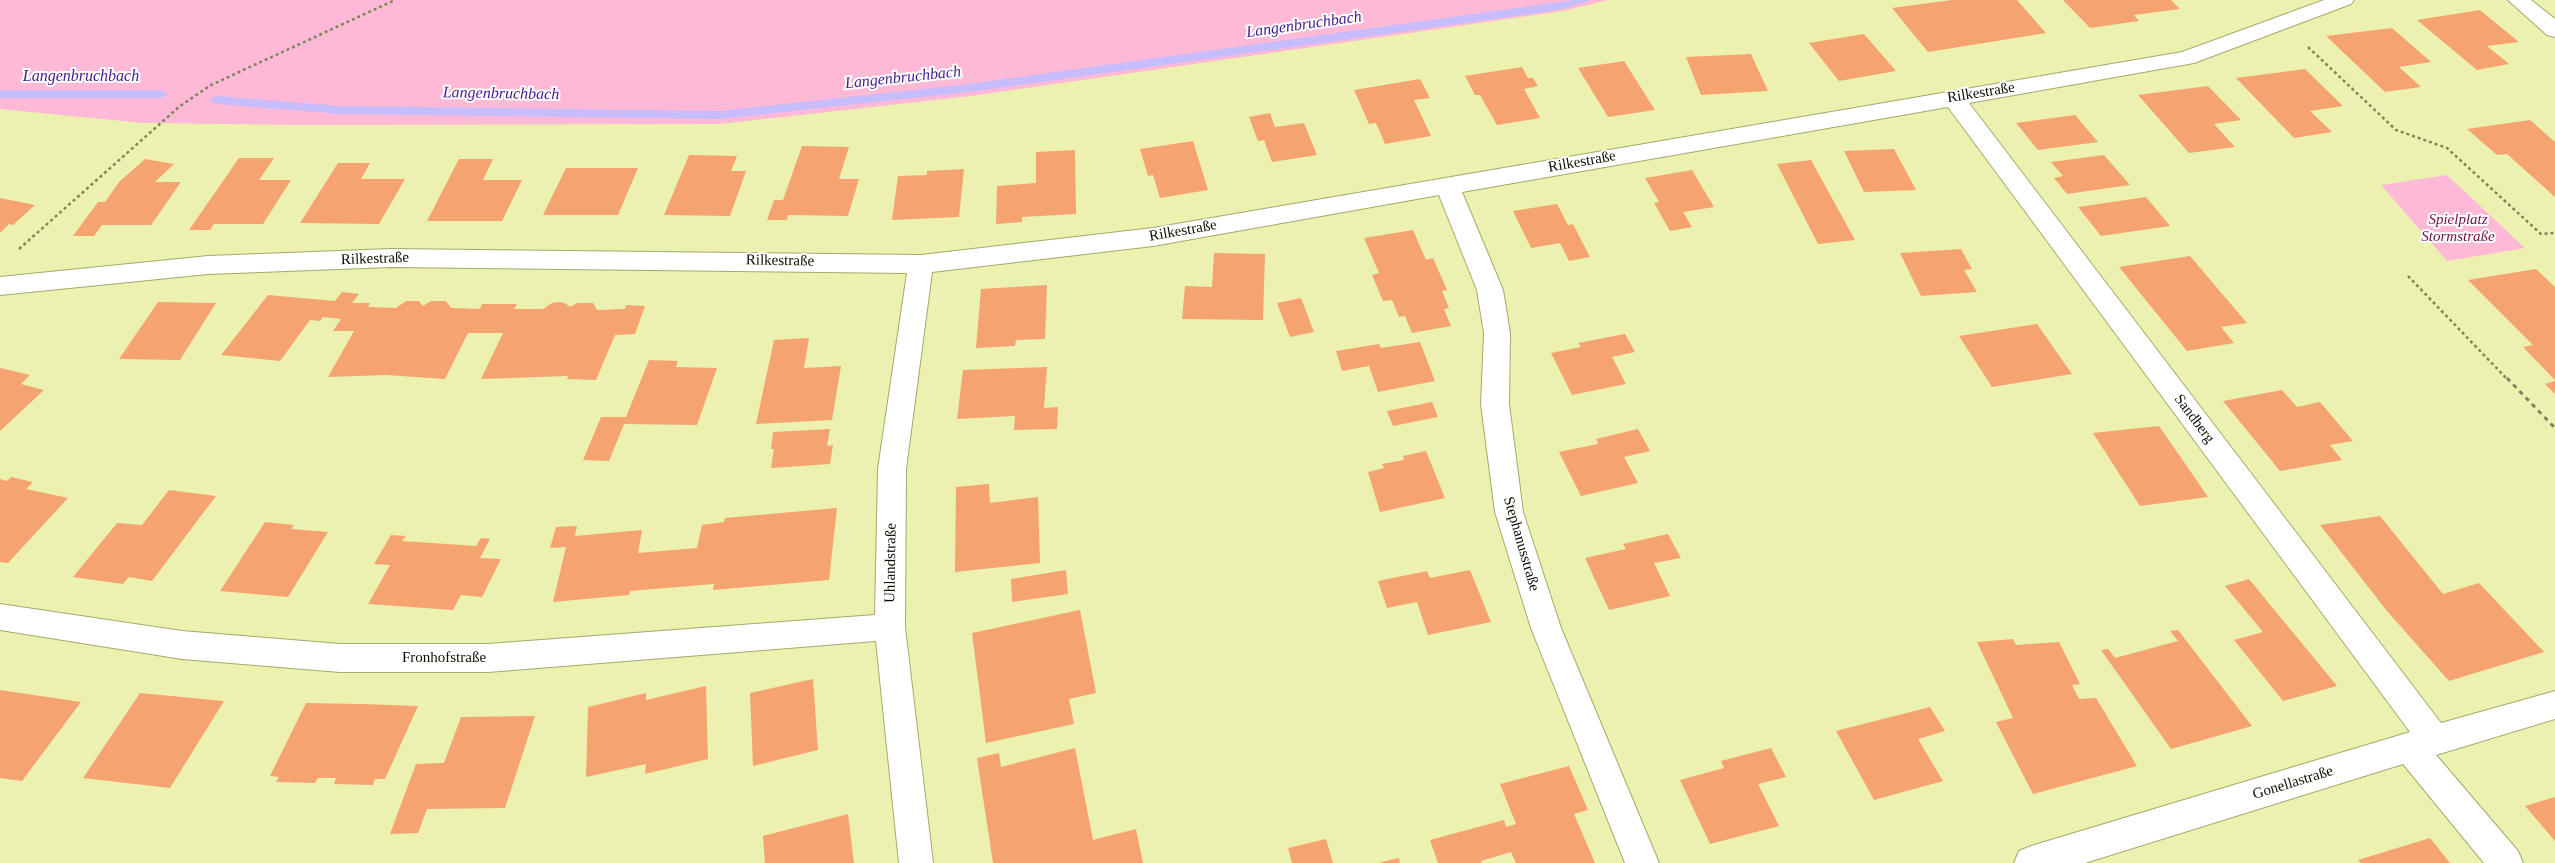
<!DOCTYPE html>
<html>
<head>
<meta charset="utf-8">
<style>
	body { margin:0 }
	canvas { display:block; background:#ecf1b0 }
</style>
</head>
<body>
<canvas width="2555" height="863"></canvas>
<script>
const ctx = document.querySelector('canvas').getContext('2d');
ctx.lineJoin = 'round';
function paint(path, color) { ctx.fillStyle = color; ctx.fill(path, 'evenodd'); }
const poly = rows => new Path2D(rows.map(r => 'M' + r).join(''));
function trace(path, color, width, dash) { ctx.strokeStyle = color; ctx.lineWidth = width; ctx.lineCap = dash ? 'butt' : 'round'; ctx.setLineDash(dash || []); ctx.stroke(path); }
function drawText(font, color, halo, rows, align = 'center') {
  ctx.font = font + ' "Times New Roman",serif'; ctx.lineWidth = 4; ctx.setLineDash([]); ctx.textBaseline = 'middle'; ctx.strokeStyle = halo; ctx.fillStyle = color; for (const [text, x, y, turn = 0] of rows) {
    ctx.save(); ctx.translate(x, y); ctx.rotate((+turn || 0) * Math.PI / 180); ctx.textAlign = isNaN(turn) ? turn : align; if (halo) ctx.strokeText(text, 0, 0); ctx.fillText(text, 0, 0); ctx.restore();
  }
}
const green = poly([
	[0,0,1608,0,1563,11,971,96,720,124,302,125,143,123,0,109],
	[2447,175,2525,248,2447,261,2381,185]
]);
const stream = poly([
	[1574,0,1592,0,1559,10,969,92,719,119,341,114,216,104,210,100,216,96,341,106,719,111,969,84,1574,0],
	[0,90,161,90,167,94,161,98,0,98,0,90]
]);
const building = poly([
	[1952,0,2017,0,2046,33,1928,52,1892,8],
	[2063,0,2171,0,2180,9,2134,15,2139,21,2090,28],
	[2480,10,2519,42,2487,46,2509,64,2477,70,2417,20],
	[2392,28,2431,62,2399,67,2421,87,2385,92,2326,36],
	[1864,34,1896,71,1839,81,1809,43],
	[1751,54,1768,91,1701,95,1686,57],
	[1624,61,1655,110,1608,117,1578,68],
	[1522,67,1528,78,1533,78,1538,86,1524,89,1540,118,1497,125,1480,95,1475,95,1465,76],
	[2305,69,2343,106,2310,111,2332,132,2294,138,2236,78],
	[1420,79,1430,98,1414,100,1431,136,1385,144,1376,123,1369,124,1354,90],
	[2208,86,2241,120,2214,124,2235,147,2189,153,2138,95],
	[1270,113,1275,127,1304,123,1317,155,1272,162,1264,140,1258,141,1249,117],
	[2075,115,2098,142,2038,150,2016,123],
	[2530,120,2555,142,2555,197,2507,154,2497,155,2467,129],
	[1193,141,1208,190,1160,198,1153,175,1148,176,1140,149],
	[802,146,849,147,839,179,859,179,848,216,788,215,787,220,767,220,774,200,783,200],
	[1894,149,1916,190,1864,192,1844,151],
	[1075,150,1076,214,1022,217,1022,222,996,224,997,186,1036,183,1036,152],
	[689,155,737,156,731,171,746,171,730,216,664,215],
	[2104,155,2130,185,2067,194,2054,178,2063,176,2051,162],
	[239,158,274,158,259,180,291,180,263,224,214,224,210,230,189,230],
	[145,159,174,164,155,182,181,182,151,225,102,225,94,236,73,236,98,202,105,202,119,182],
	[459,159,493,159,483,180,522,180,502,221,427,221],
	[1811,160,1855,240,1818,244,1777,164],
	[338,163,370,163,361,179,405,179,379,224,300,223],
	[566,168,638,168,618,215,543,215],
	[964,169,959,217,892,220,898,176,927,175,927,171],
	[1692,170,1714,207,1683,212,1692,227,1670,231,1654,203,1659,202,1645,178],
	[2146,197,2170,226,2101,236,2078,207],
	[0,198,35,205,13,225,9,224,0,233],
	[1557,204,1568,225,1573,224,1590,257,1569,261,1560,243,1531,248,1513,211],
	[1413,230,1426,260,1433,258,1447,290,1442,291,1449,308,1444,309,1451,326,1412,333,1405,316,1399,317,1392,300,1383,301,1372,275,1379,273,1364,238],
	[1961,249,1972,269,1964,270,1977,292,1921,296,1900,253],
	[1214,253,1265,254,1263,320,1182,319,1185,286,1212,287],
	[2190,256,2247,323,2221,327,2234,343,2187,351,2119,267],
	[2536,269,2555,287,2555,380,2523,347,2533,345,2468,280],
	[1047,285,1045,339,1016,340,1015,346,976,348,981,289],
	[342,292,359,294,352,303,370,303,368,307,396,308,406,301,419,301,423,306,431,301,446,301,451,308,480,309,482,304,517,304,514,309,543,309,552,303,559,302,565,303,570,307,577,303,593,303,597,310,625,309,626,305,645,306,635,334,615,335,596,380,567,379,568,376,481,379,503,333,468,333,445,379,386,375,328,377,354,331,333,331,341,319,323,317,320,321,310,320,280,361,221,355,268,295,335,301],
	[1301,298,1314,332,1290,337,1277,303],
	[158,302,216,303,180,360,119,359],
	[2037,324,2072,374,1992,387,1959,336],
	[1625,334,1635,352,1612,357,1626,384,1572,395,1551,353,1581,347,1578,343],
	[809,338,804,368,841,366,832,420,756,424,774,340],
	[1420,342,1435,381,1378,392,1369,366,1342,371,1336,351,1379,344,1381,348],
	[649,360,678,361,676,367,717,368,697,425,624,424,609,461,583,460,601,417,626,417],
	[1047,367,1044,408,1058,407,1057,429,1014,430,1015,416,957,419,963,370],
	[0,368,30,375,21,384,44,390,0,431],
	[2555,381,2555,394,2545,384],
	[2282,390,2297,407,2320,402,2353,441,2330,445,2342,460,2280,471,2223,401],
	[1432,402,1438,417,1393,426,1387,411],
	[2159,426,2184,462,2208,497,2140,506,2093,433],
	[830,429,827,446,833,445,830,464,771,468,774,449,771,449,773,432],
	[1638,429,1650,451,1624,457,1638,483,1581,496,1559,452,1598,444,1596,439],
	[1426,451,1445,498,1380,512,1368,472,1384,468,1382,464,1404,460,1403,456],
	[11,477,33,482,26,489,68,498,8,563,0,562,0,479,7,481],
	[989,484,990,503,1038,497,1040,563,955,572,956,487],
	[169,490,216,496,152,581,129,577,123,584,73,577,117,523,142,525],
	[837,508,829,580,713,590,714,584,630,591,629,595,553,602,566,547,550,548,556,527,577,526,575,536,642,530,638,553,697,548,702,525,724,522,725,518],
	[2380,516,2443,594,2479,583,2544,652,2449,681,2387,611,2320,525],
	[265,522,294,525,291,529,328,532,288,597,220,591],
	[1668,534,1681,558,1654,563,1670,596,1609,610,1585,558,1626,549,1623,544],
	[391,535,406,536,402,541,476,546,481,538,490,539,480,558,501,559,482,597,461,595,453,610,368,604,390,565,374,564],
	[1066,570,1068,594,1012,602,1011,579],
	[1470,570,1491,622,1428,635,1417,602,1387,608,1378,581,1427,571,1430,578],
	[2249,579,2337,686,2283,701,2234,640,2263,632,2225,586],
	[1080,610,1096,693,1069,699,1074,724,986,743,972,633],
	[2178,630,2252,726,2171,749,2101,650,2108,649,2115,658,2178,641,2170,631],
	[2013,639,2016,645,2059,642,2080,684,2072,685,2079,699,2096,698,2137,766,2033,794,1996,722,2013,718,1977,642],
	[813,679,818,750,753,766,750,693],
	[706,686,708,759,645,774,646,764,586,777,588,707,646,693,646,700],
	[0,690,81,702,22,781,0,778],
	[140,693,224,701,170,788,83,778],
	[306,703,362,704,418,706,385,779,375,779,373,785,334,784,336,778,318,778,315,783,276,782,279,777,270,776],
	[1930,707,1945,731,1918,739,1943,781,1874,800,1836,731],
	[535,716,505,808,427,809,418,833,390,834,416,764,444,763,461,717],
	[1075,748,1093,840,1136,829,1143,863,993,863,977,758,999,753,1001,767],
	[1771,748,1786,777,1758,784,1779,826,1710,844,1680,780,1724,768,1721,761],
	[1569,766,1588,810,1574,814,1595,863,1516,863,1511,852,1481,861,1482,863,1438,863,1430,840,1504,820,1506,827,1516,824,1500,784],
	[2555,797,2555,841,2525,806],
	[848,814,854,863,765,863,763,836],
	[2430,838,2450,863,2361,863,2358,860],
	[1326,839,1333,863,1292,863,1288,848],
	[1399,858,1400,863,1381,863,1381,862]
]);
const pathFar1 = poly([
	[2308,47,2396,130,2447,148,2541,234,2555,233],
	[19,249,180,106,211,85,395,0],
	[2408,276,2508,380]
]);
const path = poly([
	[2507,378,2555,428]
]);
const minor = poly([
	[2324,0,2354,0,2351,4,2194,63,1969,103,2441,723,2555,691,2555,719,2436,755,2518,851,2523,863,2484,863,2403,764,2085,863,2014,863,2019,851,2031,846,2410,732,1948,107,1462,192,1503,290,1510,333,1509,404,1523,512,1561,628,1659,863,1625,863,1531,628,1495,512,1481,404,1484,333,1477,290,1439,195,1153,246,932,272,906,469,905,627,933,863,899,863,876,641,488,672,340,672,182,659,0,630,0,604,182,631,340,644,488,644,875,615,878,469,907,273,391,267,208,274,0,295,0,277,208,256,391,249,921,255,1153,228,2182,52,2324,0],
	[2508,0,2531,0,2555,19,2555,37,2547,35,2508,0]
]);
const streetNames = [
	["Rilkestraße",1981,93,-9],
	["Rilkestraße",1582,162,-10],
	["Rilkestraße",1183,231,-10],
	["Rilkestraße",375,259,-2],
	["Rilkestraße",780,261,1],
	["Sandberg",2194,419,53],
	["Stephanusstraße",1521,544,74],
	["Uhlandstraße",891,563,-89],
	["Fronhofstraße",444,658],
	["Gonellastraße",2293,783,-17]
];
const parkNames = [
	["Spielplatz",2458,220],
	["Stormstraße",2458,237]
];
const waterNames = [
	["Langenbruchbach",1304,25,-8],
	["Langenbruchbach",81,77],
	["Langenbruchbach",903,78,-6],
	["Langenbruchbach",501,94,1]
];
paint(green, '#feb9d7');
paint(stream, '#c7bdfd');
paint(building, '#f5a371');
trace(minor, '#a5a96b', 2);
trace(pathFar1, '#81835b', 2.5, [3, 3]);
trace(path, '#81835b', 3, [4.5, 4.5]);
paint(minor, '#fff');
drawText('15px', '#0e0e00', '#fff', streetNames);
drawText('italic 15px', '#720f49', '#fff', parkNames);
drawText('italic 16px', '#441890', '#fff', waterNames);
</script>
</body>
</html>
